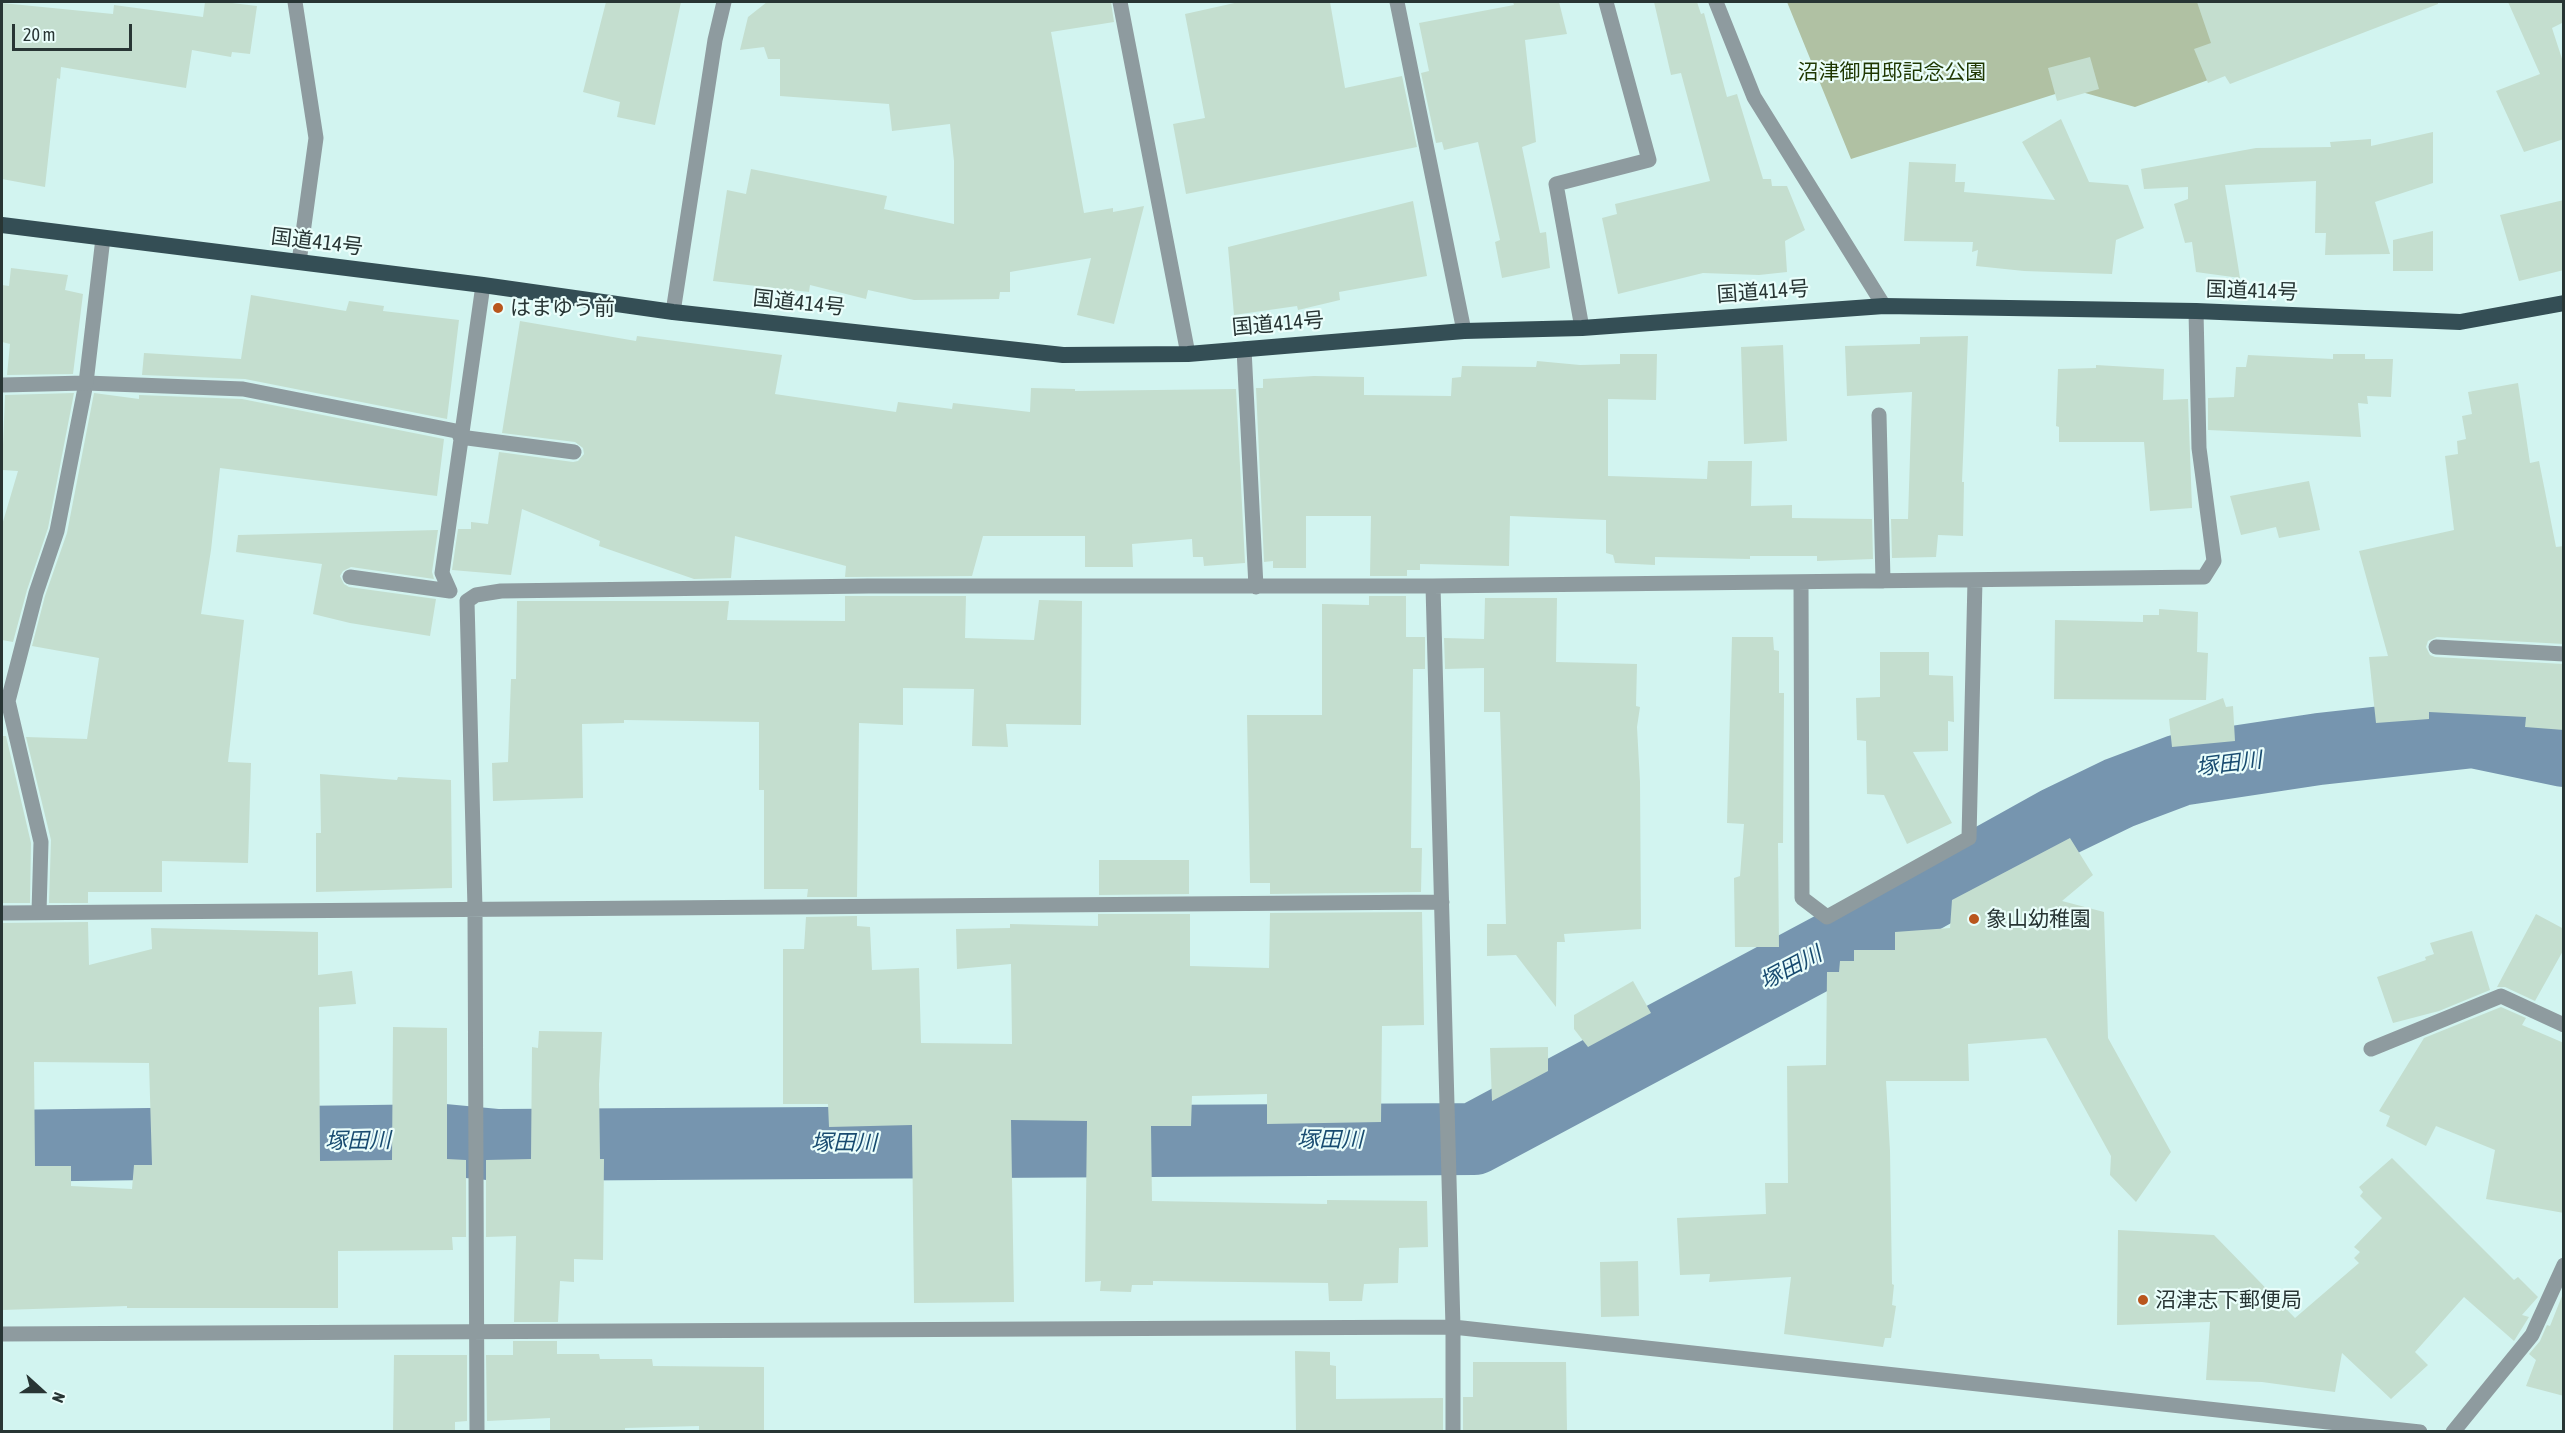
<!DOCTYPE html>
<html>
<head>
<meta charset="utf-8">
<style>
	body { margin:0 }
	#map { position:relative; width:2565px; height:1433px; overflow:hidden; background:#d2f4f0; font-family:"Asap Condensed",sans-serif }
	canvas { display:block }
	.frame { position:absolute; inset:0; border:3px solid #283534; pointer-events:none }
	.north { position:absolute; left:12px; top:1361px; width:60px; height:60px; -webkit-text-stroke:4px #eafefb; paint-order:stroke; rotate:111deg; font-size:16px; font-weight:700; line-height:24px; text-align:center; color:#283534 }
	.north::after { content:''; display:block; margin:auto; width:21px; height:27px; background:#283534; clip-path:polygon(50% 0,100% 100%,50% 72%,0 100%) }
	.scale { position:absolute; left:12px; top:24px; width:120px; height:27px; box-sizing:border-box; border:3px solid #283534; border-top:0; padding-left:8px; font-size:18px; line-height:21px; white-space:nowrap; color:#283534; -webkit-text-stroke:4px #eafefb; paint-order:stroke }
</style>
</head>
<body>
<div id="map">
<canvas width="2565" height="1433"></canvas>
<div class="frame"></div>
<div class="north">N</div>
<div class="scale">20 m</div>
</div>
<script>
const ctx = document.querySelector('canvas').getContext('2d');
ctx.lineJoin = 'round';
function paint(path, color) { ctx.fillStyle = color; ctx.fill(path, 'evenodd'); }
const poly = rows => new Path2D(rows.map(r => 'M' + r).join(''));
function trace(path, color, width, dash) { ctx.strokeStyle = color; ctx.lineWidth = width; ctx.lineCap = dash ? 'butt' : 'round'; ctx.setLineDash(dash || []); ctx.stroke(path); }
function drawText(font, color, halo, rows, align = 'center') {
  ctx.font = font + ' "Asap Condensed","Noto Sans JP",sans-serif'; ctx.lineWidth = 4.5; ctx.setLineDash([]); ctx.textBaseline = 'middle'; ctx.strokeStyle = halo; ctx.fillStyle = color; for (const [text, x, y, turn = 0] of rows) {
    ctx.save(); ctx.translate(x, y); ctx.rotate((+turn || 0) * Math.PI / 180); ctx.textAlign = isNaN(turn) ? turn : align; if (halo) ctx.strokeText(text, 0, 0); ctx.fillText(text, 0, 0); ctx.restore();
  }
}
const green = poly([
	[1787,2,2419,2,2135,107,2071,89,1851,159]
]);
const river = poly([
	[2,1146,445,1140,498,1145,1474,1139,1852,937,2057,823,2119,793,2180,770,2319,749,2473,732,2564,751]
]);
const building = poly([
	[205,2,224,2,257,6,250,54,232,52,231,57,192,50,186,88,61,67,60,79,57,78,45,187,2,179,2,3,113,14,114,5,203,17],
	[606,2,681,2,655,125,617,117,620,102,583,92],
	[767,2,1111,2,1114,22,1051,32,1084,213,1113,208,1113,212,1144,206,1114,324,1077,315,1091,258,1010,272,1010,292,1000,292,999,299,914,300,868,290,866,299,810,285,809,292,713,281,727,190,746,194,751,169,887,196,884,209,954,224,954,161,950,124,892,131,889,104,780,96,780,59,768,59,764,47,740,50,748,17],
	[1239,2,1330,2,1345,88,1402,76,1417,147,1186,194,1173,124,1205,118,1185,14],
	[1513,2,1559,2,1567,34,1525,40,1536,142,1522,147,1540,233,1546,232,1550,268,1502,278,1495,242,1500,240,1478,142,1444,150,1442,142,1436,143,1421,73,1429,71,1419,23,1514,5],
	[1654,2,1697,2,1701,14,1704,13,1727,97,1737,94,1763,179,1771,179,1772,186,1787,186,1805,230,1785,241,1787,272,1759,275,1703,273,1618,294,1602,218,1617,214,1615,204,1710,181,1681,73,1671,75],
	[2197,2,2438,2,2438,4,2230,84,2225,76,2208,83,2194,49,2211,43],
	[2508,2,2564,2,2564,22,2552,28,2564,65,2564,139,2524,152,2496,91,2540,74],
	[2090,57,2099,89,2057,101,2048,68],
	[2061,119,2089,182,2128,185,2144,228,2116,240,2112,274,2024,271,1976,266,1978,250,1972,252,1973,242,1904,241,1909,162,1956,164,1955,182,1965,182,1964,192,2055,200,2022,142],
	[2433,132,2433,183,2375,202,2390,254,2325,255,2326,233,2315,233,2316,181,2225,185,2240,278,2196,272,2192,242,2185,243,2174,204,2188,199,2188,187,2144,189,2141,169,2256,148,2331,147,2330,142,2371,139,2371,146],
	[2564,200,2564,270,2519,281,2500,215],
	[1413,201,1427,276,1339,292,1340,300,1298,310,1297,306,1234,315,1228,247],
	[2433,231,2433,271,2393,271,2393,240],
	[11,268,68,275,65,290,83,294,73,374,7,375,10,344,2,342,2,285,9,286],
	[251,295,346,311,349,301,384,306,383,311,459,320,447,419,245,379,142,375,144,353,241,359],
	[520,321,636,341,637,336,782,355,775,394,896,412,898,402,952,409,953,403,1030,412,1031,388,1075,389,1075,391,1236,389,1245,563,1204,566,1203,557,1193,557,1192,539,1132,544,1133,567,1085,567,1085,536,983,536,972,576,845,577,846,566,735,536,731,578,694,579,599,546,600,541,522,509,511,575,452,570,458,529,471,529,471,522,488,524,499,452,573,462,578,461,584,454,583,448,575,442,502,433],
	[1968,336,1962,482,1964,482,1963,536,1938,535,1936,557,1892,558,1891,519,1908,519,1912,392,1847,396,1845,346,1920,344,1920,337],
	[1783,345,1787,441,1744,444,1741,347],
	[1620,354,1657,354,1656,400,1608,399,1608,476,1707,479,1708,461,1752,461,1751,506,1792,505,1792,518,1872,519,1873,559,1817,561,1817,556,1750,556,1750,559,1655,557,1655,565,1615,563,1613,555,1606,553,1606,520,1510,516,1509,566,1420,564,1420,570,1407,570,1407,576,1370,576,1371,516,1306,516,1306,568,1273,568,1273,561,1264,562,1256,388,1263,388,1263,379,1314,376,1364,377,1364,395,1451,396,1452,378,1461,377,1462,366,1536,367,1537,361,1580,365,1620,364],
	[2333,354,2365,354,2365,359,2393,359,2391,397,2367,396,2368,404,2358,403,2361,437,2208,430,2208,398,2234,397,2236,367,2246,367,2248,355,2333,359],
	[2096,365,2164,369,2163,400,2188,399,2192,508,2150,511,2144,442,2059,442,2059,427,2056,426,2058,369,2096,368],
	[2518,383,2530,463,2539,461,2556,547,2564,546,2564,644,2437,637,2428,641,2426,647,2430,655,2435,657,2564,664,2564,730,2525,727,2526,717,2429,712,2429,719,2376,723,2369,657,2388,656,2359,551,2454,530,2445,456,2458,454,2457,441,2466,439,2462,416,2472,414,2468,392],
	[74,393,48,528,27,590,13,642,2,640,2,525,18,471,2,470,5,395],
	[94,393,139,399,139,395,242,399,444,439,437,496,220,468,211,550,201,614,244,620,228,762,251,763,248,863,162,861,162,892,88,892,88,903,49,903,51,840,26,737,87,739,99,658,32,646,45,596,67,533],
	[2309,481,2320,530,2279,538,2276,527,2241,535,2230,496],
	[438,530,432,572,434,579,351,567,343,571,340,576,344,584,349,587,436,599,430,636,350,623,313,614,322,564,236,552,238,535],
	[845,596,966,596,965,638,1034,640,1039,600,1082,601,1081,725,1006,724,1008,747,972,746,974,689,903,688,903,725,859,723,857,897,807,897,808,889,764,889,764,790,759,790,759,722,624,720,624,723,582,724,583,798,493,801,492,763,508,762,511,679,516,679,517,601,729,601,727,620,845,621],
	[1369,596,1406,596,1406,637,1425,637,1425,669,1413,669,1411,848,1422,848,1421,892,1270,894,1270,883,1250,883,1247,715,1322,715,1322,604,1369,605],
	[1485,598,1557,598,1556,662,1637,664,1636,706,1640,707,1637,727,1640,782,1641,929,1564,934,1565,942,1557,942,1556,1007,1516,955,1487,956,1487,924,1506,924,1500,712,1484,712,1484,668,1445,669,1444,638,1484,639],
	[2159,609,2198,612,2197,652,2208,653,2206,700,2054,699,2055,620,2143,622,2143,615,2159,615],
	[1732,637,1773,637,1774,650,1779,651,1779,693,1784,693,1783,843,1778,843,1779,947,1735,947,1734,878,1740,876,1744,824,1727,823],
	[1880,652,1929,652,1929,675,1953,676,1954,722,1948,721,1948,751,1913,752,1952,823,1907,844,1884,795,1867,794,1866,741,1857,740,1856,698,1880,697],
	[2223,698,2226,707,2233,706,2235,741,2172,747,2169,719],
	[2,736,6,736,31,843,30,903,2,903],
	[320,774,397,780,398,777,451,780,452,888,316,892,316,833,321,833],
	[2070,838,2093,875,2062,901,2104,912,2108,1038,2171,1152,2136,1202,2110,1175,2111,1156,2046,1038,1968,1044,1969,1081,1886,1081,1890,1151,1892,1284,1894,1285,1892,1305,1896,1306,1891,1338,1885,1338,1883,1347,1784,1334,1791,1277,1709,1282,1710,1274,1680,1275,1677,1218,1766,1214,1765,1183,1788,1183,1787,1066,1826,1065,1827,972,1839,972,1840,961,1854,961,1854,950,1895,950,1895,932,1950,928,1952,900],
	[1099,860,1189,860,1189,894,1099,895],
	[1422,912,1424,1025,1382,1026,1381,1122,1267,1124,1267,1094,1192,1096,1191,1126,1151,1126,1152,1201,1327,1204,1327,1200,1427,1201,1428,1247,1399,1248,1398,1283,1364,1284,1362,1301,1329,1301,1328,1283,1153,1281,1153,1285,1132,1285,1131,1292,1100,1291,1101,1281,1085,1282,1087,1121,1011,1120,1014,1302,914,1303,912,1125,829,1127,828,1104,783,1104,783,949,804,949,806,917,857,916,857,926,870,927,872,970,919,968,921,1043,1012,1044,1011,964,957,969,956,929,1010,928,1010,924,1098,926,1098,914,1190,914,1190,966,1269,968,1270,913],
	[2536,914,2564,929,2564,949,2535,1001,2505,987,2497,987],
	[88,922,89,965,152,949,151,928,318,932,318,975,352,971,356,1004,319,1007,320,1161,392,1160,393,1027,447,1028,447,1159,466,1160,466,1237,452,1237,453,1250,338,1251,338,1308,127,1308,127,1306,2,1310,2,923],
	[34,1062,149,1063,152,1165,134,1165,132,1189,71,1186,71,1166,35,1166],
	[2472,931,2490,990,2439,1011,2393,1023,2377,977,2426,960,2425,957,2434,954,2430,943],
	[1633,981,1651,1013,1588,1047,1574,1029,1574,1015],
	[2501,1007,2526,1018,2522,1025,2564,1043,2564,1213,2486,1199,2495,1150,2436,1126,2426,1146,2386,1126,2390,1116,2379,1111,2424,1038],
	[539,1031,602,1032,599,1084,600,1159,604,1159,603,1260,574,1259,574,1282,560,1281,558,1322,514,1322,516,1236,486,1237,486,1160,531,1159,532,1047,538,1048],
	[1548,1047,1548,1071,1492,1101,1490,1048],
	[2392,1158,2514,1280,2518,1277,2538,1297,2522,1315,2529,1317,2514,1341,2464,1297,2415,1352,2428,1365,2391,1399,2342,1353,2335,1392,2262,1382,2206,1380,2210,1322,2117,1325,2118,1230,2214,1235,2295,1318,2359,1263,2354,1258,2360,1252,2354,1247,2382,1218,2360,1196,2363,1192,2359,1187],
	[1638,1261,1639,1316,1601,1317,1600,1262],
	[2562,1296,2564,1297,2564,1396,2526,1386,2536,1360,2529,1354,2540,1341,2547,1325,2550,1326],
	[513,1341,557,1341,557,1354,599,1354,600,1359,652,1359,653,1366,764,1367,764,1431,699,1431,699,1426,625,1428,625,1431,550,1431,550,1418,487,1421,486,1355,513,1355],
	[1295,1351,1330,1352,1330,1365,1336,1366,1336,1399,1443,1398,1443,1431,1296,1431],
	[394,1355,467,1355,467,1421,455,1422,455,1431,393,1431],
	[1473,1362,1566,1362,1567,1431,1463,1431,1463,1397,1473,1397]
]);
const service = poly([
	[39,912,41,842,8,701,36,593,57,531,86,383,243,389,461,432]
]);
const minor = poly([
	[295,2,316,138,299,262],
	[1120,2,1188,354],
	[1397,2,1464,331],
	[1716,2,1754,97,1884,306],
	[673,312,715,40,724,2],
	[1582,328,1556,184,1649,160,1606,2],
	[1244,349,1256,587],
	[2,385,86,383,103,238],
	[1879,415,1883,581],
	[460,437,574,452],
	[350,577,450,591,442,573,483,285],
	[1801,582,1802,898,1827,917,1969,838,1975,580],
	[1433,586,1453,1327,1453,1432],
	[467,601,476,595,501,591,868,586,1433,586,2204,577,2214,561,2199,448,2196,311],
	[467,601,475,908,477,1432],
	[2436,647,2564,654],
	[2,913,1442,902],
	[2371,1049,2501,996,2564,1025],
	[2,1334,1453,1327,2420,1432],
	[2453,1432,2532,1335,2564,1265]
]);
const trunk = poly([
	[2,225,483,285,673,312,1063,355,1188,354,1464,331,1582,328,1884,306,2196,311,2460,322,2564,303]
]);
const markers = [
	[498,308,6,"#b9561d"],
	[1974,919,6,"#b9561d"],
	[2143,1300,6,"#b9561d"]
];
const parkNames = [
	["沼津御用邸記念公園",1892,72]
];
const streetNames = [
	["国道414号",317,242,7],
	["国道414号",2252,291,2],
	["国道414号",1763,292,-4],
	["国道414号",799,303,6],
	["国道414号",1278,324,-5]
];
const poiNames = [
	["はまゆう前",510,308],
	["象山幼稚園",1986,919],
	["沼津志下郵便局",2155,1300]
];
const waterNames = [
	["塚田川",2229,764,-7],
	["塚田川",1791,968,-28],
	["塚田川",1330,1140],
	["塚田川",358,1141,-1],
	["塚田川",844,1143]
];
paint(green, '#b0c1a3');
trace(river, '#7695af', 72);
paint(building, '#c4decf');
trace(service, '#8e9b9f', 15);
trace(minor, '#8e9b9f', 15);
trace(trunk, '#344e55', 16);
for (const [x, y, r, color] of markers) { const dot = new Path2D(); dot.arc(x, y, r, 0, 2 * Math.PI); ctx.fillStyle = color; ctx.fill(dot); trace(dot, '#eafefb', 2); }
drawText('21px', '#1f3701', '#eafefb', parkNames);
drawText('21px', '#283534', '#eafefb', streetNames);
drawText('21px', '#283534', '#eafefb', poiNames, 'left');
drawText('italic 22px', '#184b70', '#eafefb', waterNames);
</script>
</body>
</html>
